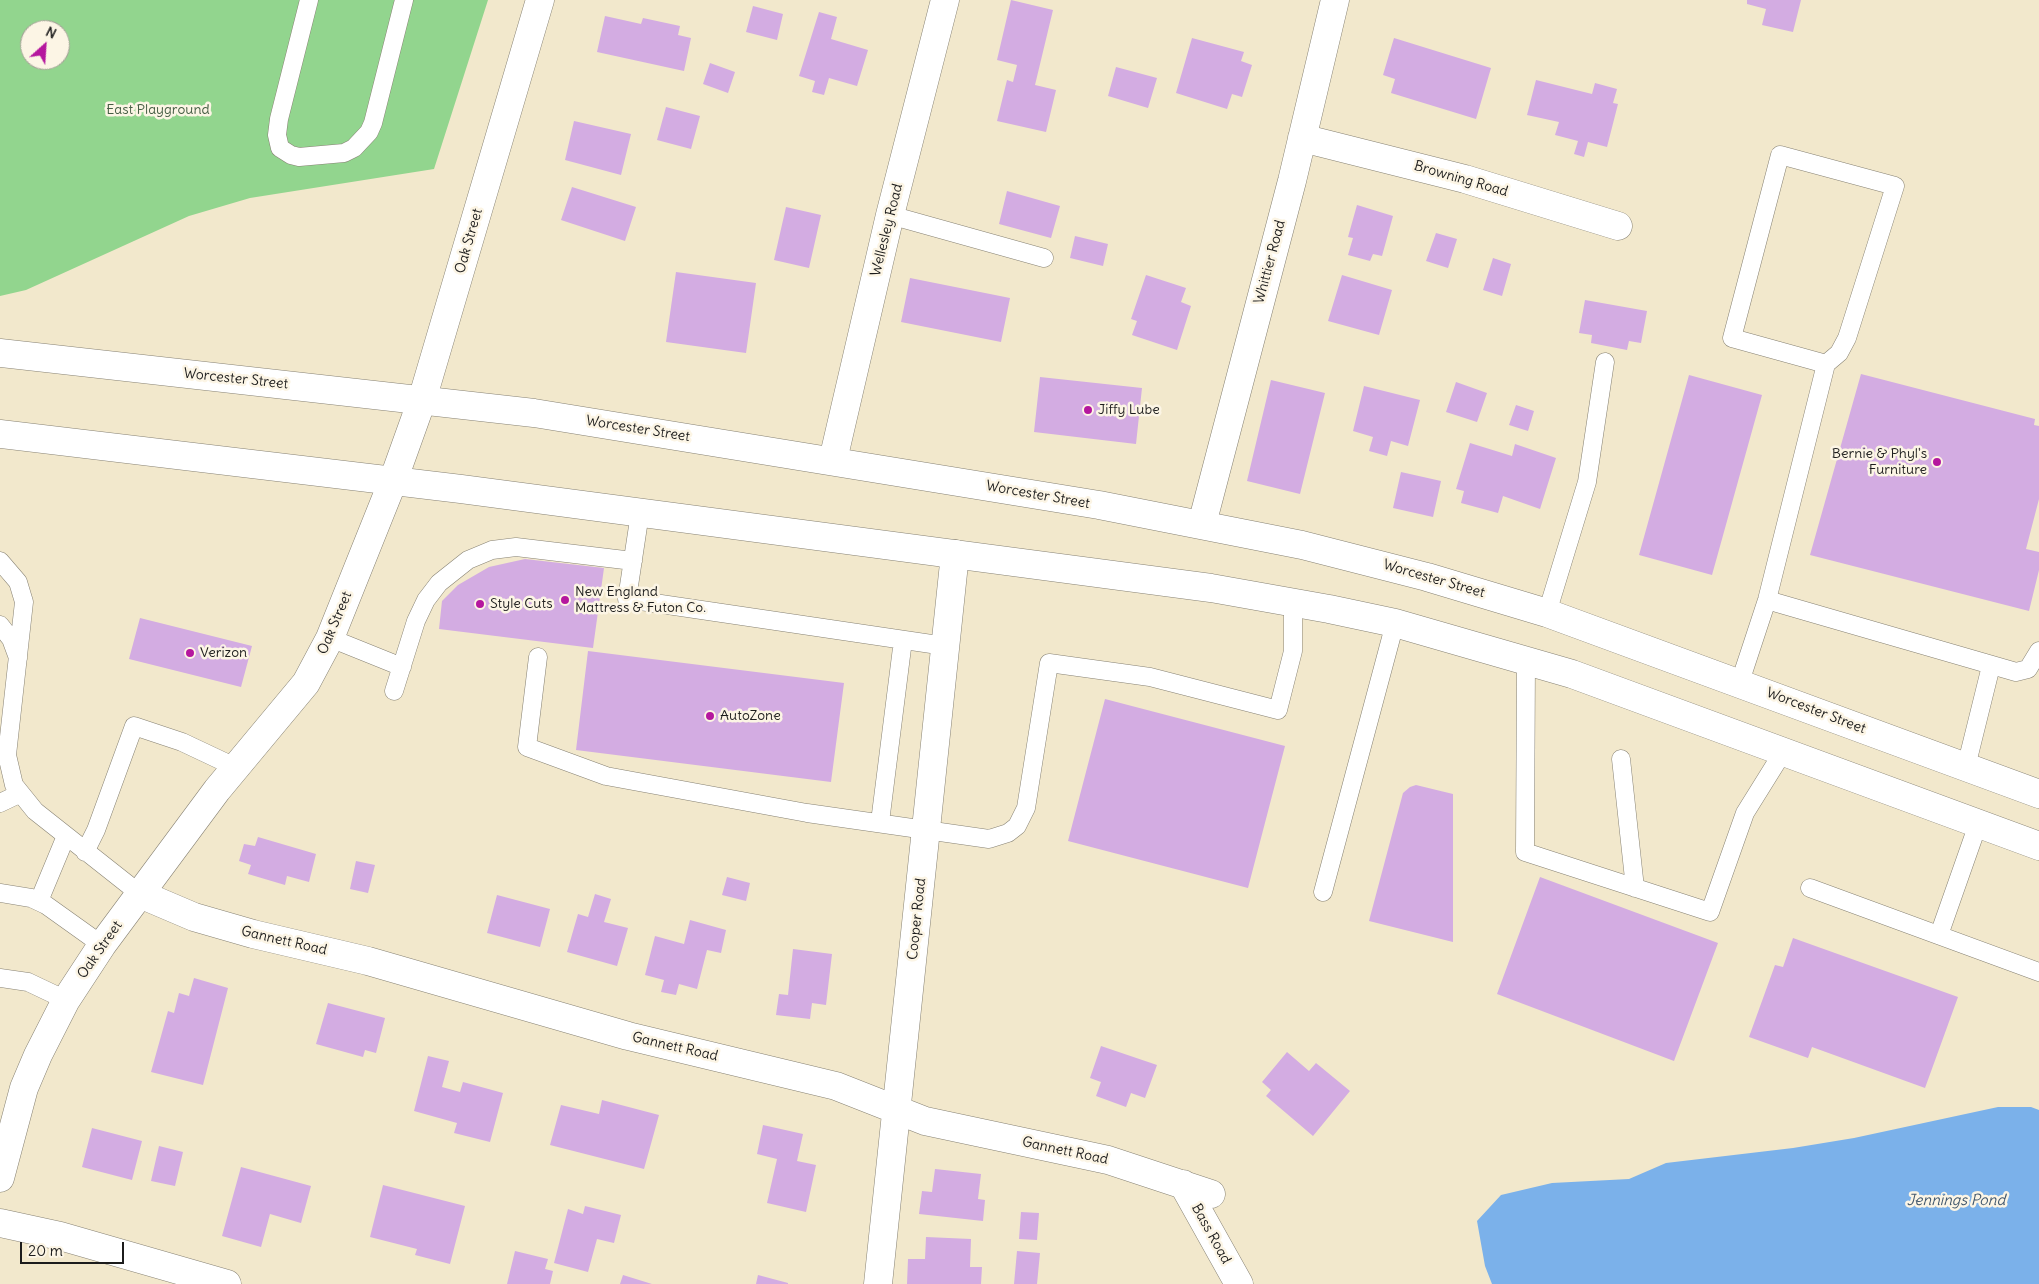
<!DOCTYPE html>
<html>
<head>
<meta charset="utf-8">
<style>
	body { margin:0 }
	#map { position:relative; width:2039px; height:1284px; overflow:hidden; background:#f2e8cc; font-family:Delius,sans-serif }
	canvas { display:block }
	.north { position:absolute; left:20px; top:20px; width:50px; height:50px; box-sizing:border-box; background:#fcf5e5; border:1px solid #a29e95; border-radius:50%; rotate:26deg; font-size:14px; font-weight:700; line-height:20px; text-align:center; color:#1c1c1c }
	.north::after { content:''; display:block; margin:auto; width:18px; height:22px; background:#b5179e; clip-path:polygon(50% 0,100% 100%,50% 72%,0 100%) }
	.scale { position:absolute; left:20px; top:1242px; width:104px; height:22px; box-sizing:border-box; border:2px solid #1c1c1c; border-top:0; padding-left:6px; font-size:15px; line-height:18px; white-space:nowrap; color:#1c1c1c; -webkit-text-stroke:4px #fcf5e5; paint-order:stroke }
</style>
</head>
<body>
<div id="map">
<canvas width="2039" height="1284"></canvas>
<div class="north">N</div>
<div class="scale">20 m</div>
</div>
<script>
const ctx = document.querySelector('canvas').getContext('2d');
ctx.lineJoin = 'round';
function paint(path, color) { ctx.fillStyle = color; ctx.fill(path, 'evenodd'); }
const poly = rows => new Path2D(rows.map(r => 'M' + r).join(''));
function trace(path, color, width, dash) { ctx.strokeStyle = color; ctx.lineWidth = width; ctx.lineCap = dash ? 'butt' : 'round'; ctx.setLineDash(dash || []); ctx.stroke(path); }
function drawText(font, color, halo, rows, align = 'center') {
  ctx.font = font + ' Delius,sans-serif'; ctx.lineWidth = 5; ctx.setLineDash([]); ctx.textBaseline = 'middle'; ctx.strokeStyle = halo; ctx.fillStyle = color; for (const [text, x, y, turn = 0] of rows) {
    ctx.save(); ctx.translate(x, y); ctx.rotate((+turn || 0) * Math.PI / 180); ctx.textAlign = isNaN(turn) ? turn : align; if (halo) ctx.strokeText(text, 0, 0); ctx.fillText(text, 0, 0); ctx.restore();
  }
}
const green = poly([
	[0,0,488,0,434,169,250,198,189,216,26,290,0,296],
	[30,30,60,30,60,60,30,60]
]);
const water = poly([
	[1998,1107,2031,1107,2039,1110,2039,1284,1492,1284,1485,1266,1477,1221,1501,1195,1552,1183,1629,1179,1666,1163,1793,1148,1854,1138]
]);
const building = poly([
	[1011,0,1053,10,1035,85,1056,90,1046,132,997,121,1007,80,1013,82,1017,65,997,60],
	[1747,0,1801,0,1793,32,1762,25,1766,9,1747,4],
	[753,6,783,14,777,40,746,32],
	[819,12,837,17,831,39,868,50,857,86,829,78,824,95,812,92,815,81,799,76],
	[605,16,641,24,643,18,680,26,678,35,691,38,684,71,597,52],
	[1192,38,1244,52,1241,61,1252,65,1242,97,1232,94,1227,109,1176,93],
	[1394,38,1491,68,1476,119,1391,93,1395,79,1383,75],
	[710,63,735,72,728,93,703,84],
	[1116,67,1157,78,1148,108,1108,96],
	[1536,80,1592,94,1595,83,1617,89,1613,103,1618,104,1607,147,1588,142,1584,157,1574,154,1578,141,1555,135,1559,122,1527,115],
	[666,107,700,116,691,149,657,140],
	[574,121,631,134,621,175,565,160],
	[572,187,636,207,625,241,561,220],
	[1007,191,1060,206,1051,238,999,224],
	[1357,205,1393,216,1382,256,1373,254,1370,261,1348,255,1353,238,1348,237],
	[786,207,821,215,809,268,774,260],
	[1436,233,1457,239,1448,268,1426,261],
	[1075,236,1108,244,1103,266,1070,258],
	[1493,258,1511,264,1502,296,1483,290],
	[676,272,756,283,746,353,666,342],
	[1146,275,1186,288,1181,302,1191,306,1177,350,1132,335,1137,321,1131,319],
	[1342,275,1392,290,1379,335,1328,321],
	[910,278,1010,298,1001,342,901,322],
	[1585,300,1647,311,1641,343,1629,341,1627,350,1591,343,1592,335,1579,333],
	[1861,374,2035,419,2034,425,2039,426,2039,499,2026,549,2039,552,2039,570,2029,611,1810,555],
	[1689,375,1762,395,1712,575,1639,555],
	[1040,377,1142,388,1136,444,1034,432],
	[1271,380,1325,393,1300,494,1247,481],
	[1456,382,1487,393,1477,422,1446,412],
	[1364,386,1420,400,1408,446,1391,441,1387,456,1369,451,1373,437,1353,431],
	[1516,405,1534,411,1528,431,1509,425],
	[1470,443,1512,456,1515,444,1556,458,1540,509,1503,496,1498,513,1461,503,1464,491,1456,489],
	[1401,472,1441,481,1433,517,1393,508],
	[525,559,604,568,593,648,439,629,442,601,458,585,489,567],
	[140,618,252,646,241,687,129,659],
	[588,651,844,683,831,782,576,750],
	[1105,699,1285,746,1248,888,1068,841],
	[1416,785,1453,794,1453,942,1369,921,1403,793,1410,787],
	[258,837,316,854,309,882,287,876,285,885,248,874,251,865,239,861,244,844,255,846],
	[356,861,375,865,368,893,350,889],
	[727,877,750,883,746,901,722,895],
	[1540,877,1718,943,1674,1061,1497,994],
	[595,894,611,899,604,922,628,928,617,966,567,952,578,914,588,917],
	[497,895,550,909,540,947,487,933],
	[690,920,726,930,721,953,707,950,697,989,679,984,676,995,661,992,664,980,645,975,655,936,684,944],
	[1793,938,1958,997,1925,1088,1812,1047,1808,1058,1749,1037,1775,965,1783,967],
	[793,949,832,954,826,1005,812,1003,810,1019,776,1015,779,994,788,995],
	[194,978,228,988,203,1085,151,1072,168,1011,174,1013,179,993,189,996],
	[328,1003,385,1018,376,1053,365,1050,363,1057,316,1044],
	[1101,1046,1157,1065,1145,1098,1131,1093,1126,1107,1096,1096,1101,1082,1090,1078],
	[1287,1052,1309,1071,1316,1063,1350,1091,1313,1136,1266,1096,1271,1090,1262,1082],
	[428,1056,449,1061,442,1087,460,1092,463,1082,503,1093,490,1142,454,1133,457,1123,414,1111],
	[602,1100,659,1115,644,1169,550,1145,561,1105,599,1114],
	[763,1125,803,1134,797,1161,816,1165,806,1212,767,1203,777,1159,757,1154],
	[92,1128,142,1141,132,1180,82,1167],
	[159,1146,183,1152,175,1186,151,1181],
	[241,1167,311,1186,301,1223,270,1214,261,1247,222,1236],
	[935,1169,981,1174,978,1199,985,1200,983,1221,919,1214,922,1191,932,1192],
	[383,1185,465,1206,450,1264,415,1255,417,1249,370,1237],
	[585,1206,621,1215,614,1243,597,1239,588,1272,554,1263,568,1209,583,1214],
	[1021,1212,1039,1213,1037,1240,1019,1239],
	[926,1237,971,1239,970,1267,982,1267,981,1284,907,1284,908,1259,925,1259],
	[515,1251,548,1259,545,1269,553,1271,550,1284,507,1284],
	[1017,1251,1040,1253,1037,1284,1014,1284],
	[623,1275,652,1284,620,1284],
	[758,1275,788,1283,788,1284,756,1284]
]);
const service = poly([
	[309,0,279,119,277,135,280,148,291,155,299,157,344,153,354,148,369,132,373,123,404,0],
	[890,215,1044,258],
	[640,513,627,599,945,646],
	[0,561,18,582,24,602,7,755,14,785,35,811,140,894],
	[1767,600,2016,672,2028,669,2039,651],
	[1547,613,1587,482,1605,362],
	[0,625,11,639,18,658],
	[330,638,402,667],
	[538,657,527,747,606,776,807,813,989,839,1008,833,1017,826,1026,808,1049,663,1150,677,1278,710,1293,651,1293,602],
	[1526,660,1525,852,1710,912,1745,813,1783,752],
	[1740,682,1767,600,1826,364,1839,353,1847,338,1895,186,1780,155,1732,338,1826,364],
	[394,691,416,621,426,600,439,583,468,560,492,550,516,547,633,561],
	[1621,759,1635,888],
	[1966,767,1991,666],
	[0,803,19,794],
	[880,822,903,640],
	[85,852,96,830,134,726,182,742,235,767],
	[1810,888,2039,972],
	[1323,892,1395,623],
	[0,893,31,898,46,905,102,945],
	[39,901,66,836],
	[1939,935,1978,824],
	[0,978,28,982,66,1000]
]);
const minor = poly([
	[1302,138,1465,179,1618,226],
	[833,460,890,215,945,0],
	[1202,524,1292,181,1335,0],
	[140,894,194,917,253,934,368,961,628,1036,836,1086,925,1121,1108,1160,1211,1194],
	[1183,1184,1239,1284],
	[0,1223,60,1236,227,1284],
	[878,1284,955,554]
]);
const tertiary = poly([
	[0,1178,24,1088,38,1055,66,1000,102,945,217,790,306,683,330,638,393,481]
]);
const secondary = poly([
	[393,481,422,400,540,0]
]);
const trunk = poly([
	[0,353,534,413,1099,505,1302,545,1427,577,1547,613,2039,794],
	[0,434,461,489,1211,588,1329,609,1395,623,1572,674,2039,846]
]);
const markers = [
	[1088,410,5,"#b5179e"],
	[1937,462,5,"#b5179e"],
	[565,600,5,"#b5179e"],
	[480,604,5,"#b5179e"],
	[190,653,5,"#b5179e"],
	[710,716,5,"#b5179e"]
];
const parkNames = [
	["East Playground",158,110]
];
const streetNames = [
	["Browning Road",1461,179,16],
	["Wellesley Road",887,230,-76],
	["Oak Street",469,241,-74],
	["Whittier Road",1270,262,-75],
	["Worcester Street",236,379,6],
	["Worcester Street",638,429,9],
	["Worcester Street",1038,495,10],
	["Worcester Street",1434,579,16],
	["Oak Street",335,623,-67],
	["Worcester Street",1816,711,21],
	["Cooper Road",917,919,-84],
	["Gannett Road",284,941,13],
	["Oak Street",100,950,-55],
	["Gannett Road",675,1047,13],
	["Gannett Road",1065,1151,12],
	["Bass Road",1211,1234,61]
];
const poiNames = [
	["Jiffy Lube",1098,410],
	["Bernie & Phyl's",1927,454,"right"],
	["Furniture",1927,470,"right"],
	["New England",575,592],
	["Mattress & Futon Co.",575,608],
	["Style Cuts",490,604],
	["Verizon",200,653],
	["AutoZone",720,716]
];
const waterNames = [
	["Jennings Pond",1956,1201]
];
paint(green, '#92d58e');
paint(water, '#7bb1ea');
paint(building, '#d3ace2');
trace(service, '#878274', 19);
trace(minor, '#878274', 29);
trace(tertiary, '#878274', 29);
trace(secondary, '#878274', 29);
trace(trunk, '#878274', 29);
trace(service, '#fff', 18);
trace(minor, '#fff', 28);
trace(tertiary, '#fff', 28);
trace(secondary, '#fff', 28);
trace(trunk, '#fff', 28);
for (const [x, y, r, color] of markers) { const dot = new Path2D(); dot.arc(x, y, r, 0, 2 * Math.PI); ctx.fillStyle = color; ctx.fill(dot); trace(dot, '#fcf5e5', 2); }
drawText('14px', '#455d44', '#fcf5e5', parkNames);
drawText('14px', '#1c1c1c', '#fcf5e5', streetNames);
drawText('14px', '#1c1c1c', '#fcf5e5', poiNames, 'left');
drawText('italic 15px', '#42586e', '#fcf5e5', waterNames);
</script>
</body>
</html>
